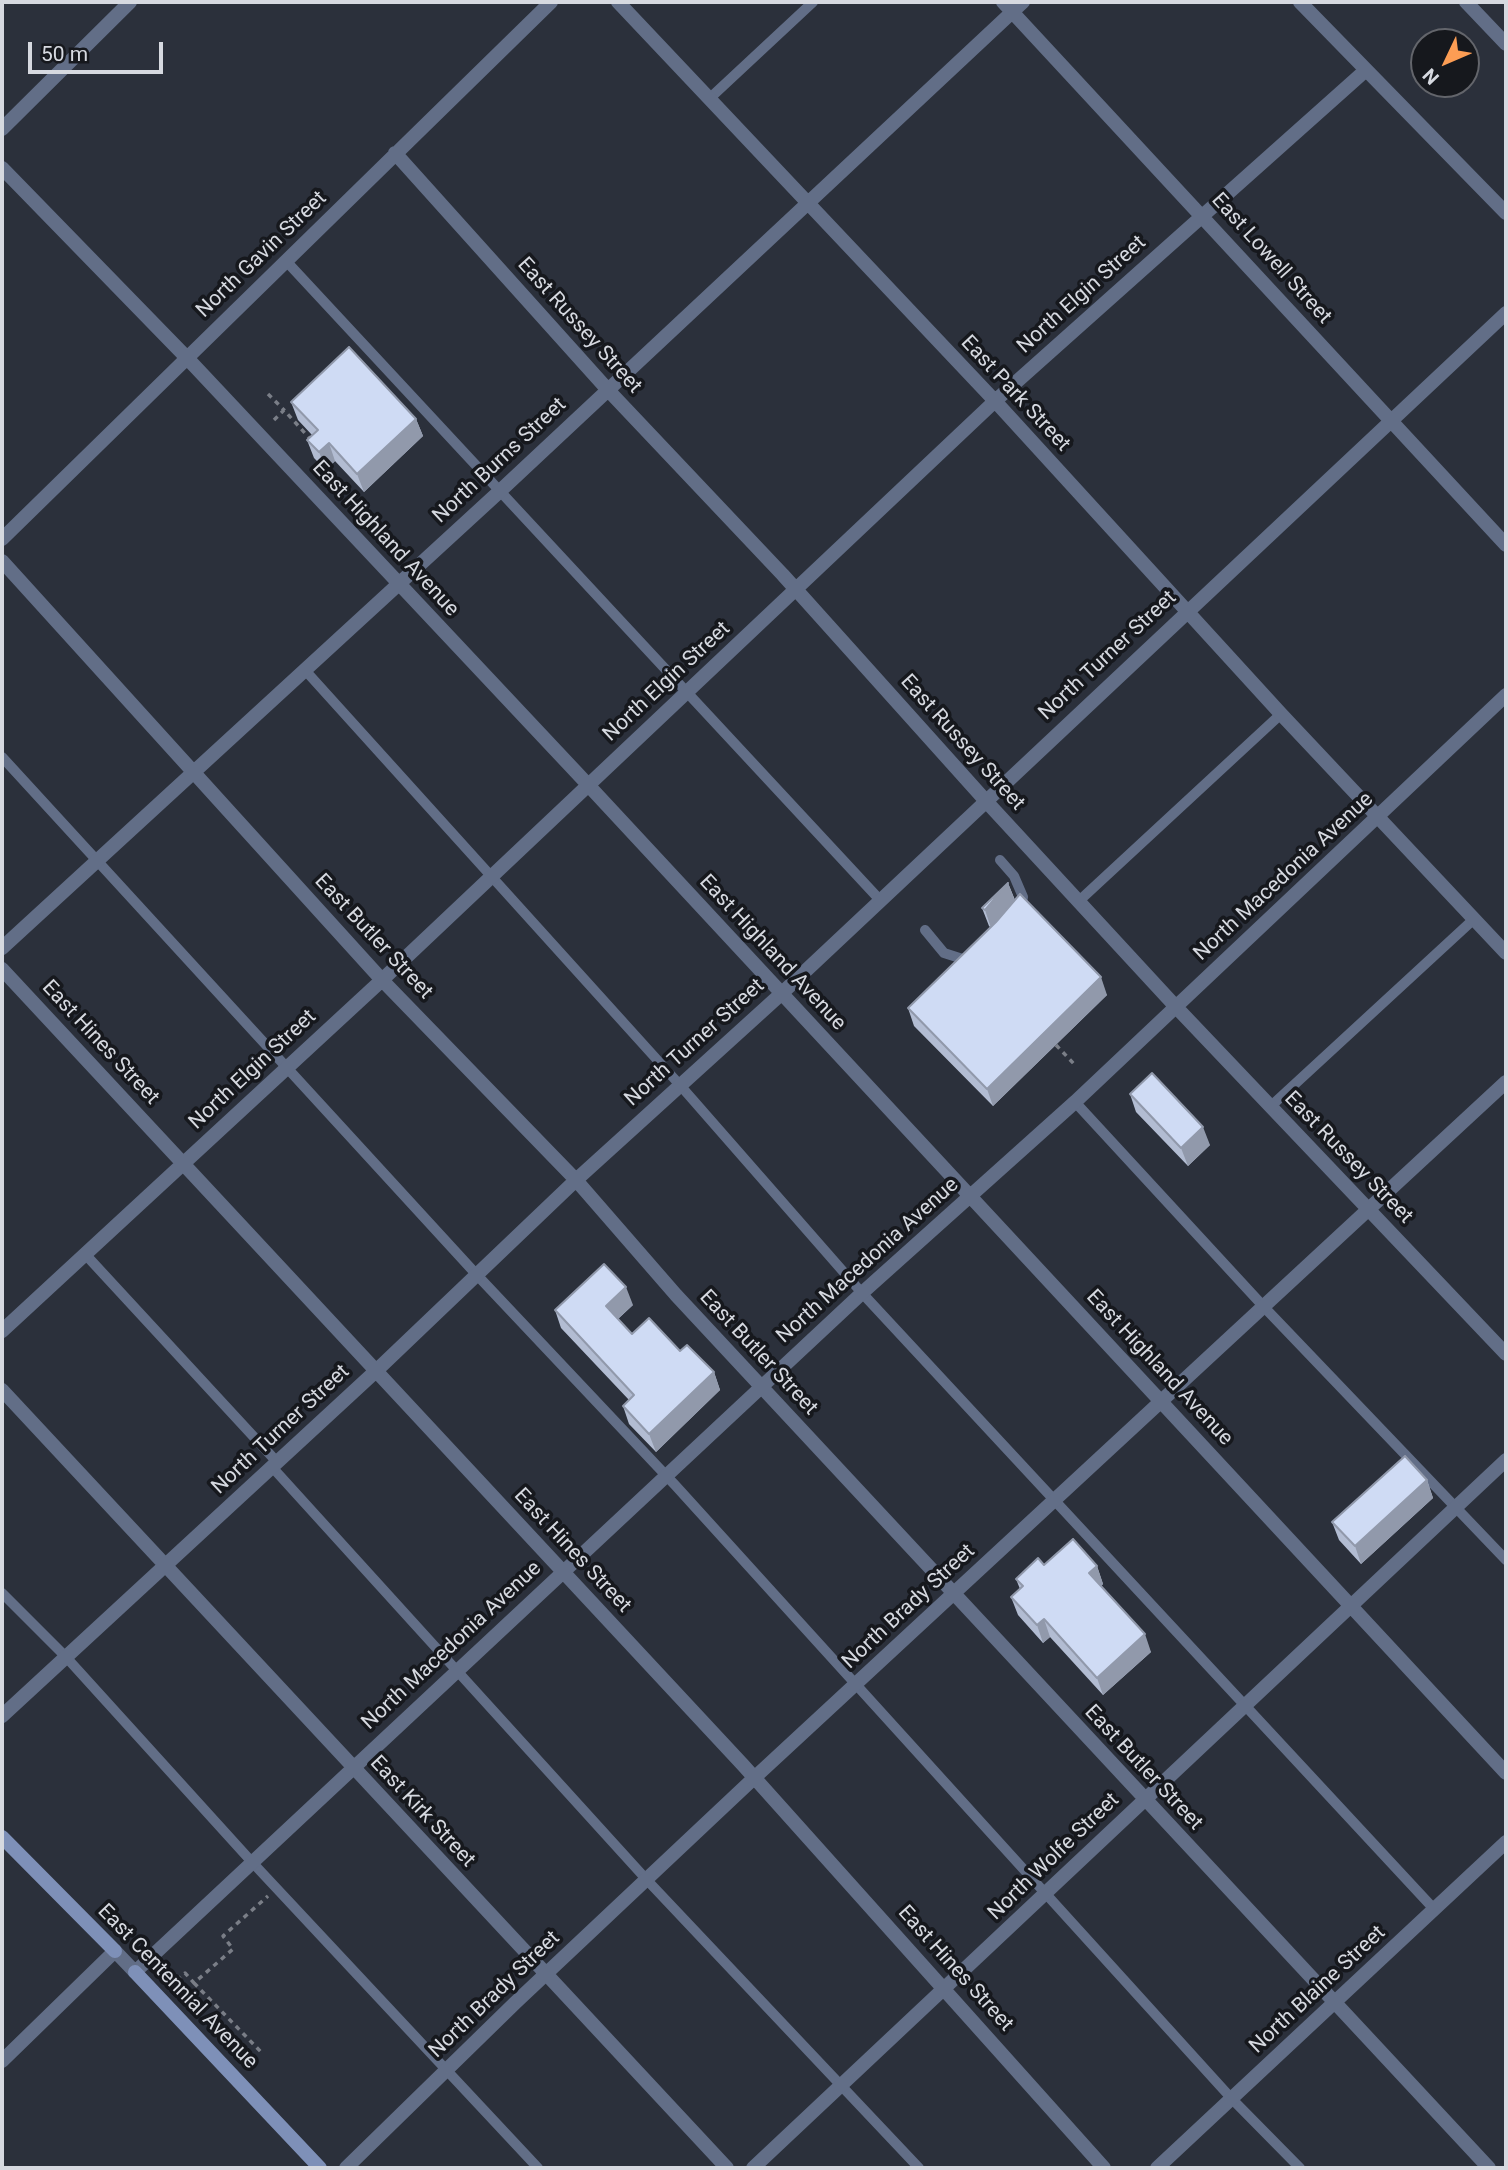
<!DOCTYPE html>
<html>
<head>
<meta charset="utf-8">
<style>
	body { margin:0 }
	#map { position:relative; width:1508px; height:2170px; overflow:hidden; background:#2b303b; font-family:Roboto,sans-serif }
	canvas { display:block }
	.frame { position:absolute; inset:0; border:4px solid #d6d9e0; pointer-events:none }
	.north { position:absolute; left:1410px; top:28px; width:70px; height:70px; box-sizing:border-box; background:#16181d; border:2px solid #63656b; border-radius:50%; rotate:226deg; font-size:19px; font-weight:700; line-height:28px; text-align:center; color:#d6d9e0 }
	.north::after { content:''; display:block; margin:auto; width:24px; height:32px; background:#fc9d54; clip-path:polygon(50% 0,100% 100%,50% 72%,0 100%) }
	.scale { position:absolute; left:28px; top:42px; width:135px; height:32px; box-sizing:border-box; border:4px solid #d6d9e0; border-top:0; padding-left:9px; font-size:21px; line-height:24px; white-space:nowrap; color:#d6d9e0; -webkit-text-stroke:5px #16181d; paint-order:stroke }
</style>
</head>
<body>
<div id="map">
<canvas width="1508" height="2170"></canvas>
<div class="frame"></div>
<div class="north">N</div>
<div class="scale">50 m</div>
</div>
<script>
const ctx = document.querySelector('canvas').getContext('2d');
ctx.lineJoin = 'round';
const poly = rows => new Path2D(rows.map(r => 'M' + r).join(''));
function trace(path, color, width, dash) { ctx.strokeStyle = color; ctx.lineWidth = width; ctx.lineCap = dash ? 'butt' : 'round'; ctx.setLineDash(dash || []); ctx.stroke(path); }
function paint(path, color) { ctx.fillStyle = color; ctx.fill(path, 'evenodd'); }
function drawText(font, color, halo, rows, align = 'center') {
  ctx.font = font + ' Roboto,sans-serif'; ctx.lineWidth = 7; ctx.setLineDash([]); ctx.textBaseline = 'middle'; ctx.strokeStyle = halo; ctx.fillStyle = color; for (const [text, x, y, turn = 0] of rows) {
    ctx.save(); ctx.translate(x, y); ctx.rotate((+turn || 0) * Math.PI / 180); ctx.textAlign = isNaN(turn) ? turn : align; if (halo) ctx.strokeText(text, 0, 0); ctx.fillText(text, 0, 0); ctx.restore();
  }
}
const path = poly([
	[268,394,284,410],
	[274,420,284,410,312,441],
	[1056,1045,1076,1066],
	[165,1972,173,1984,185,1973,194,1983,233,1949,223,1936,268,1896],
	[194,1983,263,2054]
]);
const lane = poly([
	[709,99,813,2],
	[287,262,880,900],
	[304,669,679,1084,862,1293,1434,1909],
	[2,757,476,1274,675,1485,1232,2099,1300,2168],
	[1000,860,1014,876,1023,897,1021,907],
	[1080,900,1281,714],
	[925,930,944,953,969,961],
	[1075,1102,1264,1307,1506,1560],
	[1270,1107,1474,919],
	[85,1254,277,1462],
	[272,1467,646,1879,919,2168],
	[2,1593,66,1657,251,1861,538,2168]
]);
const street = poly([
	[618,2,995,401,1281,714,1506,953],
	[1003,2,1506,545],
	[1300,2,1506,213],
	[1466,2,1506,44],
	[2,129,130,2],
	[395,153,608,390,783,575,985,800,1177,1008,1506,1354],
	[2,168,188,359,577,773,1506,1773],
	[2,539,551,2],
	[2,561,382,980,576,1180,676,1295,1489,2168],
	[2,948,500,491,1023,2],
	[2,969,743,1765,1104,2168],
	[2,1331,382,980,995,401,1366,70],
	[2,1390,727,2168],
	[2,1716,377,1370,576,1180,781,994,1506,313],
	[2,2061,115,1951,135,1972,862,1293,1075,1102,1506,695],
	[346,2168,515,2003,753,1779,1506,1082],
	[753,2168,1506,1460],
	[1157,2168,1506,1842]
]);
const secondary = poly([
	[2,1837,115,1951],
	[135,1972,320,2168]
]);
const wall = poly([
	[291,402,416,419,423,436,364,492,335,461,326,470,314,458,307,440,312,435,298,420],
	[1008,883,1015,900,1107,995,993,1106,914,1026,908,1008,991,928,989,926,982,908],
	[1130,1094,1210,1145,1188,1166,1136,1112],
	[633,1305,618,1319,632,1334,680,1351,714,1372,720,1390,656,1452,629,1424,623,1406,629,1400,561,1328,555,1310],
	[1427,1480,1433,1498,1361,1564,1339,1540,1332,1522],
	[1044,1565,1097,1566,1103,1584,1101,1586,1151,1652,1103,1695,1050,1637,1043,1643,1018,1615,1011,1597,1020,1589,1016,1579]
]);
const shadedWall = poly([
	[416,419,423,436,364,492,357,474],
	[329,443,335,461,326,470,319,452],
	[1008,883,1015,901,991,928,985,910],
	[1101,977,1107,995,993,1106,987,1089],
	[1203,1127,1210,1145,1188,1166,1181,1148],
	[626,1287,633,1305,612,1324,606,1306],
	[714,1372,720,1390,656,1452,649,1434],
	[1427,1480,1433,1498,1361,1564,1355,1546],
	[1097,1566,1103,1584,1096,1591,1089,1573],
	[1044,1619,1050,1637,1043,1643,1037,1625],
	[1145,1634,1151,1652,1103,1695,1097,1678]
]);
const building = poly([
	[349,347,416,419,357,474,329,443,319,452,307,440,318,430,291,402,349,347],
	[1008,883,985,910,982,908,1008,883],
	[1020,894,1101,977,987,1089,908,1008,996,922,1020,894],
	[1152,1073,1203,1127,1181,1148,1130,1094,1152,1073],
	[604,1264,626,1287,606,1306,632,1334,649,1318,680,1351,687,1345,714,1372,649,1434,623,1406,634,1395,555,1310,604,1264],
	[1405,1456,1427,1480,1355,1546,1332,1522,1405,1456],
	[1073,1539,1097,1566,1089,1573,1145,1634,1097,1678,1044,1619,1037,1625,1011,1597,1023,1586,1016,1579,1038,1558,1044,1565,1073,1539]
]);
const streetNames = [
	["North Gavin Street",262,255,-44],
	["East Lowell Street",1271,259,48],
	["North Elgin Street",1082,295,-42],
	["East Russey Street",579,326,48],
	["East Park Street",1015,394,47],
	["North Burns Street",500,461,-43],
	["East Highland Avenue",385,539,47],
	["North Turner Street",1108,656,-43],
	["North Elgin Street",667,682,-43],
	["East Russey Street",962,743,48],
	["North Macedonia Avenue",1284,877,-43],
	["East Butler Street",373,937,47],
	["East Highland Avenue",772,953,47],
	["East Hines Street",100,1043,47],
	["North Turner Street",695,1043,-42],
	["North Elgin Street",253,1070,-43],
	["East Russey Street",1348,1158,46],
	["North Macedonia Avenue",868,1261,-42],
	["East Butler Street",758,1353,47],
	["East Highland Avenue",1159,1368,47],
	["North Turner Street",281,1430,-43],
	["East Hines Street",572,1551,47],
	["North Brady Street",909,1607,-43],
	["North Macedonia Avenue",452,1646,-43],
	["East Butler Street",1143,1768,47],
	["East Kirk Street",422,1812,47],
	["North Wolfe Street",1054,1857,-44],
	["East Hines Street",955,1969,48],
	["East Centennial Avenue",177,1987,46],
	["North Blaine Street",1318,1990,-43],
	["North Brady Street",495,1995,-44]
];
trace(path, '#7a7e87', 3.5, [5, 5]);
trace(lane, '#626e87', 10);
trace(street, '#626e87', 14);
trace(secondary, '#7e90b8', 14);
paint(wall, '#b2bcd2');
paint(shadedWall, '#9199ab');
paint(building, '#cfdbf4');
trace(building, '#9199ab', 2);
drawText('21px', '#d6d9e0', '#16181d', streetNames);
</script>
</body>
</html>
